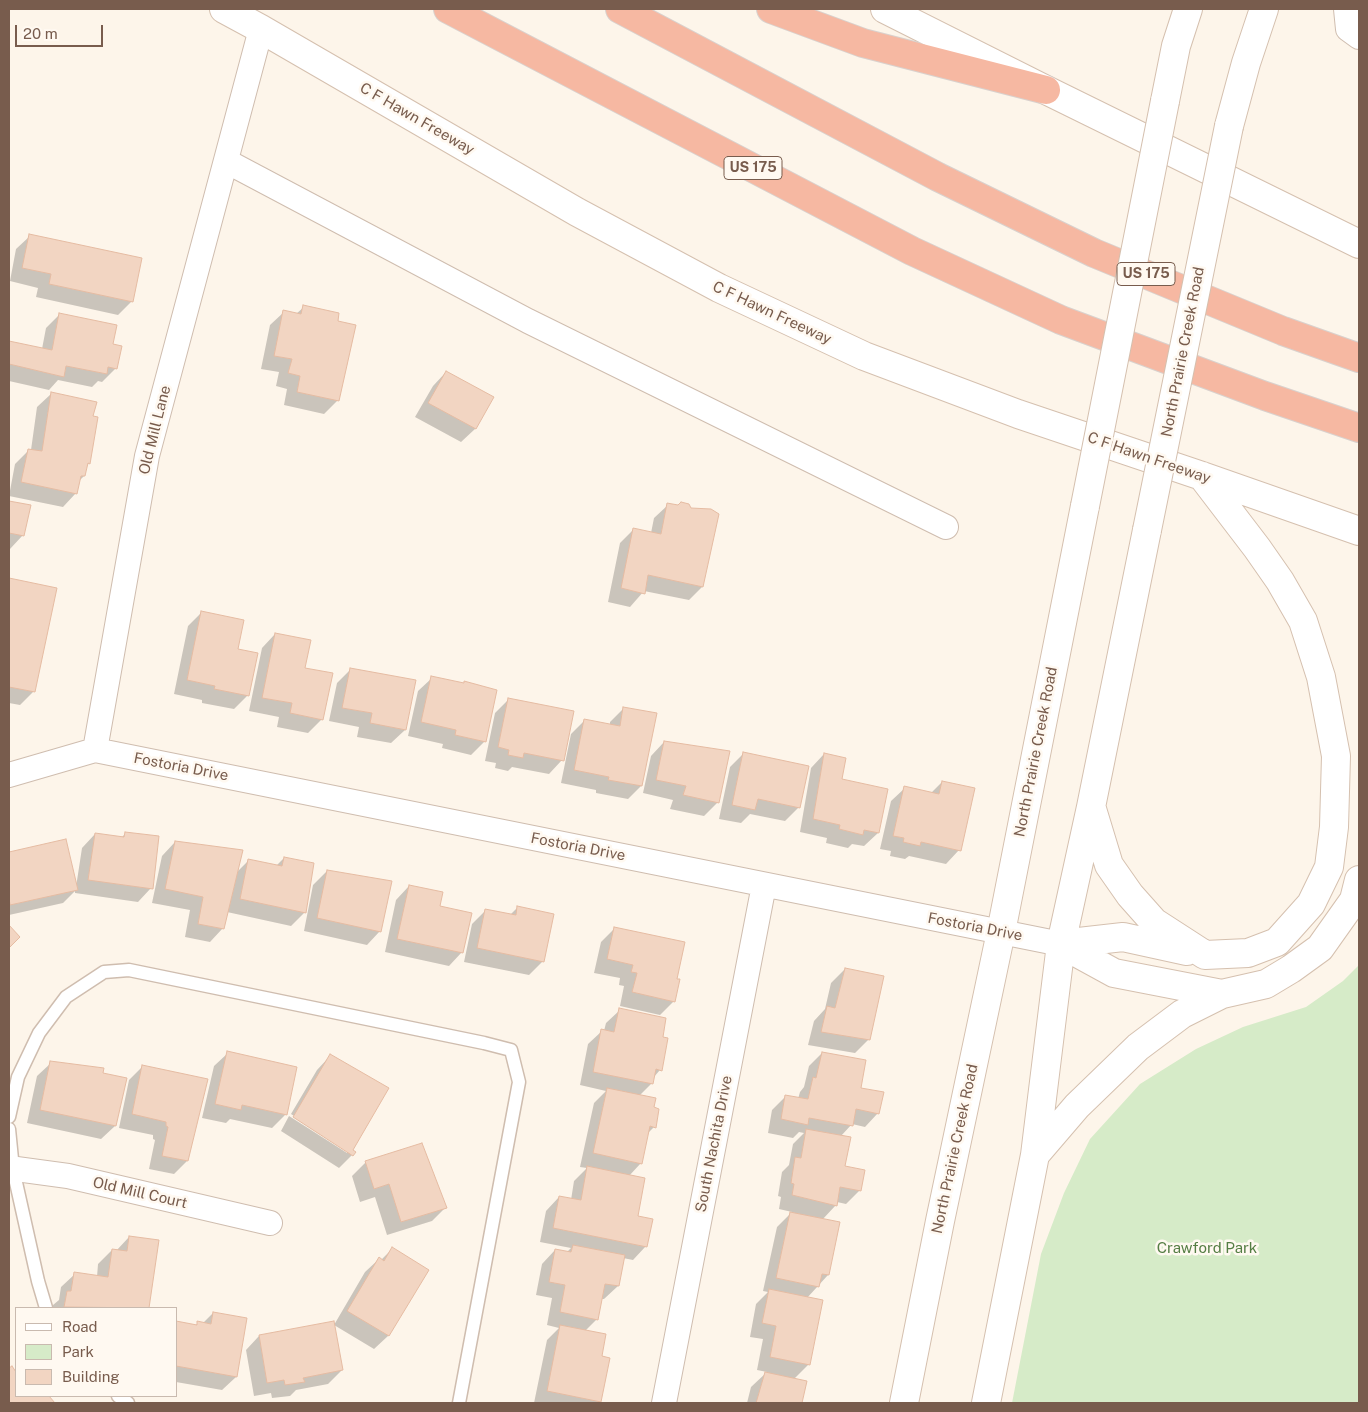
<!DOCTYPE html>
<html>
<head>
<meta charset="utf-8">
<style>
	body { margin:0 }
	#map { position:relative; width:1368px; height:1412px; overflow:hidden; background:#fdf5ea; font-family:"Public Sans",sans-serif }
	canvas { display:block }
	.frame { position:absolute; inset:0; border:10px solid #785c4d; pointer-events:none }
	.legend { position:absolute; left:15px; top:1307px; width:162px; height:90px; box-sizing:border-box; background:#fff9f1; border:1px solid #c9baaf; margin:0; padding:6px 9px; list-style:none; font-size:15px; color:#785c4d }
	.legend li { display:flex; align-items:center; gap:10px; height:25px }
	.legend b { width:25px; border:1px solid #c9baaf }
	.scale { position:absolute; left:15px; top:25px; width:88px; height:22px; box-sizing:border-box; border:2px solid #785c4d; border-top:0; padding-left:6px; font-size:15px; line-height:18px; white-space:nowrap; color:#785c4d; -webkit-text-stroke:4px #fff9f1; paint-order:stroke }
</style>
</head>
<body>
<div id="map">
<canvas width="1368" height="1412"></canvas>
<div class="frame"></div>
<ul class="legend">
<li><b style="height:6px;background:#fff"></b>Road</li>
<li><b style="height:14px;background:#d6ebc8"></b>Park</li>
<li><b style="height:14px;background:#f2d5c2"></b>Building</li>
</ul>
<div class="scale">20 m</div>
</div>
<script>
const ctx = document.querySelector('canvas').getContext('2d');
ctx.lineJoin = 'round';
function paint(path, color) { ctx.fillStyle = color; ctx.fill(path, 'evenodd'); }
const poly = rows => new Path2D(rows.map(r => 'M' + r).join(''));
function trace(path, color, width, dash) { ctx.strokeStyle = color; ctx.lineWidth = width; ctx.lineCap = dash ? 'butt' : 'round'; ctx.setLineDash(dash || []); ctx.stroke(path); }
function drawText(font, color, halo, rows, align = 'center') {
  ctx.font = font + ' "Public Sans",sans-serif'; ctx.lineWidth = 5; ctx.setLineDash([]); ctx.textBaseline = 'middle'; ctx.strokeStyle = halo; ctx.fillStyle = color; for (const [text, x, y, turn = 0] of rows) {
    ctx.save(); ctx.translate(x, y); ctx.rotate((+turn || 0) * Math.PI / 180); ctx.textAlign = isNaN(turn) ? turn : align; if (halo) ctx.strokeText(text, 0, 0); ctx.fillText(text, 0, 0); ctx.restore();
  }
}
const green = poly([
	[1359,965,1359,1403,1012,1403,1041,1254,1064,1193,1090,1139,1140,1084,1196,1049,1243,1027,1306,1007,1343,981]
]);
const shadow = poly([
	[30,236,132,301,118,315,36,297,38,288,10,281,16,249],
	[304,307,338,400,324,414,284,405,287,389,276,386,279,372,261,369,270,325,284,312,296,314],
	[60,314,112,345,116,368,102,382,98,381,92,387,58,380,49,390,9,381,9,342,42,349,46,328],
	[446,372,492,397,475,429,461,442,415,417,433,386],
	[51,394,92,417,89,463,86,467,84,476,79,481,76,493,63,507,9,496,15,464,29,450,31,450,37,407],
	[9,502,29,506,23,535,10,549],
	[668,505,702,587,689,600,644,591,630,607,608,602,620,543,634,529,651,533,654,518],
	[9,579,55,589,33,692,20,705,9,703],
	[202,612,236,650,256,654,247,696,234,709,202,703,202,700,174,694,188,626],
	[275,634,304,669,322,719,308,733,277,727,279,717,249,711,262,648],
	[351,669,414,681,405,730,391,743,357,737,359,727,329,721,337,683],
	[432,678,463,684,465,682,485,741,471,755,442,748,443,744,408,736,418,691],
	[509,699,562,760,549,774,512,767,508,771,495,768,496,763,485,761,495,713],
	[624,708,641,786,628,799,596,793,596,790,561,783,571,734,585,720,610,725,610,722],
	[664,742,718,802,704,816,670,809,673,800,643,793,651,756],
	[744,753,799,807,785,821,750,814,741,823,719,819,730,767],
	[824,754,840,780,878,833,864,846,852,844,848,848,826,843,827,838,800,832,811,768],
	[942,782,959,850,946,864,909,856,905,859,890,856,891,851,880,849,891,801,905,788,931,793],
	[126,833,151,888,138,902,75,893,75,891,63,903,9,915,9,854,65,841,76,887,82,848,95,834,121,838],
	[175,842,236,873,248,861,276,866,284,858,305,912,291,926,227,912,223,928,210,942,185,937,190,910,152,903,162,856],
	[327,871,380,931,367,945,304,931,313,885],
	[409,886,438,907,462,952,449,966,385,952,396,900],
	[518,907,543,961,529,975,464,962,472,924,486,910,510,915],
	[615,928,675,980,674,1001,660,1015,620,1006,624,986,619,985,620,978,594,973,601,942],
	[845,969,869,1039,855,1053,808,1045,814,1021,825,1009,831,983],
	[620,1010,661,1038,660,1070,653,1078,652,1083,639,1096,652,1108,654,1127,647,1134,641,1163,629,1176,637,1217,646,1246,633,1260,623,1258,618,1286,604,1299,601,1299,597,1319,585,1331,600,1357,600,1402,598,1403,534,1403,547,1340,559,1328,547,1325,552,1298,536,1295,542,1264,555,1250,567,1252,571,1248,540,1242,546,1211,559,1197,571,1200,574,1181,587,1168,580,1167,594,1103,606,1091,580,1085,588,1044,602,1031,604,1031,606,1023],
	[228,1053,296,1068,285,1115,272,1128,230,1119,226,1123,202,1118,214,1066],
	[822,1053,859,1089,878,1113,865,1127,852,1124,841,1136,844,1167,860,1190,846,1204,837,1202,836,1205,822,1220,828,1275,807,1298,809,1364,793,1380,806,1382,801,1403,747,1403,751,1387,767,1372,757,1370,763,1339,750,1337,756,1304,768,1292,763,1291,777,1227,792,1212,779,1209,781,1197,778,1196,782,1172,789,1165,793,1144,804,1133,799,1132,793,1138,768,1133,772,1110,786,1096,798,1099,800,1092,804,1087,809,1066],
	[330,1056,352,1155,339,1168,281,1131,289,1116,347,1153,347,1150,291,1114,317,1070],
	[51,1063,102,1074,115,1126,101,1139,27,1123,37,1076],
	[143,1066,187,1161,174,1174,149,1169,155,1140,153,1139,153,1135,119,1128,129,1080],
	[366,1162,445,1208,432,1221,387,1235,375,1197,360,1202,352,1176],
	[129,1237,158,1241,147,1308,53,1308,53,1305,59,1300,61,1287,75,1274,97,1277,98,1264,112,1250,116,1251],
	[392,1249,427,1270,388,1336,374,1349,334,1325,365,1272,379,1259,381,1260],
	[213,1313,236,1377,222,1390,176,1382,176,1323,195,1326,198,1323,203,1323],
	[333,1323,342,1370,328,1384,296,1390,290,1396,272,1398,271,1393,254,1396,246,1350,259,1336],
	[11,1368,16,1374,16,1396,48,1396,53,1403,9,1403,9,1370]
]);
const building = poly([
	[29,234,142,258,133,302,49,284,51,274,22,268,29,234],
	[303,305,339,313,338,321,356,325,339,401,297,392,300,376,288,373,292,359,274,356,283,310,301,314,303,305],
	[59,313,117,325,113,344,122,346,117,369,108,367,107,374,66,366,64,377,9,364,9,341,52,350,59,313],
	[446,371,494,397,476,429,428,403,446,371],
	[51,392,97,402,93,416,98,417,90,464,88,463,85,476,81,476,77,494,21,482,28,449,42,451,51,392],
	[9,501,31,505,24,536,9,533,9,501],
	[681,502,689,504,691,508,711,509,719,514,703,587,648,575,645,594,621,588,633,528,661,534,667,503,678,505,681,502],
	[9,578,57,588,35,692,9,687,9,578],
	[201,611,244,620,238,649,258,653,249,696,214,689,215,686,187,680,201,611],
	[275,633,311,640,305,668,333,673,323,720,290,713,292,703,262,698,275,633],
	[350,668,416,680,406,730,370,723,372,713,342,708,350,668],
	[431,676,464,683,464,681,497,690,486,742,455,735,456,730,421,722,431,676],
	[508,698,574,711,564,761,524,753,523,758,508,755,509,750,498,747,508,698],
	[623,707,657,713,642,786,608,780,609,777,574,770,584,719,620,726,623,707],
	[664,741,730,751,719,803,683,795,686,786,656,780,664,741],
	[743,752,809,766,800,808,758,799,755,810,732,805,743,752],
	[824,753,846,758,842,779,888,789,879,833,864,830,863,835,839,829,840,825,813,819,824,753],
	[942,781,975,788,961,851,921,842,920,846,903,842,904,838,893,836,904,786,939,794,942,781],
	[125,832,159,836,153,889,88,880,95,833,124,837,125,832],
	[66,839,78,890,10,905,9,898,9,852,66,839],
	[175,841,243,850,224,929,198,924,203,897,165,889,175,841],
	[284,857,314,863,306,913,240,899,248,859,282,866,284,857],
	[327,870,392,881,381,932,317,918,327,870],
	[409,885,443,892,440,906,472,913,463,953,397,939,409,885],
	[517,906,554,914,544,962,477,948,485,909,516,915,517,906],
	[9,925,20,937,9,948,9,925],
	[614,927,685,942,677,979,680,979,675,1002,632,992,637,973,631,972,633,965,607,959,614,927],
	[845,968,884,976,870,1040,821,1032,827,1006,835,1008,845,968],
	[619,1008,666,1018,663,1037,668,1038,662,1071,656,1069,653,1084,593,1072,601,1029,614,1032,619,1008],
	[227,1051,297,1067,287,1115,242,1105,241,1110,215,1104,227,1051],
	[822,1052,866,1060,861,1088,884,1092,879,1114,856,1109,853,1126,809,1118,808,1125,781,1119,785,1095,808,1099,813,1077,816,1078,822,1052],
	[330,1054,389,1088,353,1150,356,1152,353,1156,293,1117,330,1054],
	[50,1061,104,1068,103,1073,127,1078,116,1126,40,1110,50,1061],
	[142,1065,208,1079,188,1161,162,1156,168,1127,166,1126,166,1122,132,1114,142,1065],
	[607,1088,656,1098,654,1107,659,1109,656,1128,650,1126,642,1164,593,1153,607,1088],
	[806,1129,851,1137,845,1166,865,1170,861,1191,840,1187,837,1206,792,1195,794,1184,791,1183,795,1157,801,1158,806,1129],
	[422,1143,447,1208,401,1222,389,1184,374,1189,365,1161,422,1143],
	[587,1166,645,1178,638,1216,653,1219,647,1247,553,1228,559,1196,581,1200,587,1166],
	[790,1212,840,1222,829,1275,822,1274,819,1287,776,1278,790,1212],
	[129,1236,159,1240,149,1308,64,1307,67,1291,71,1291,74,1272,108,1277,112,1249,127,1251,129,1236],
	[573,1245,625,1255,619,1286,605,1284,598,1320,560,1312,565,1285,549,1282,555,1249,571,1252,573,1245],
	[392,1247,429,1270,389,1336,347,1311,379,1257,384,1261,392,1247],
	[769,1289,823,1300,810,1365,770,1357,776,1326,762,1323,769,1289],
	[213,1312,247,1318,237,1377,176,1366,176,1321,197,1325,197,1321,211,1324,213,1312],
	[334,1321,343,1370,303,1378,305,1382,285,1385,284,1380,267,1383,259,1335,334,1321],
	[560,1325,606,1334,602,1356,610,1358,601,1402,547,1391,560,1325],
	[12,1366,16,1372,16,1396,49,1396,55,1403,9,1403,9,1368,12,1366],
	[765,1372,807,1381,802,1403,756,1403,765,1372]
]);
const lane = poly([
	[9,1117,18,1077,39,1033,66,997,104,972,129,970,484,1043,511,1050,519,1082,459,1403],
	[9,1129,13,1169,38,1281,46,1308],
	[118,1396,128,1403]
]);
const street = poly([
	[1346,9,1348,29,1359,37],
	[226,161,528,321,946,527],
	[95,750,147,456,261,29],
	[9,775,95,750,1061,944],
	[9,1168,68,1176,270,1223],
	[664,1403,764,885]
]);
const secondary = poly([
	[224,9,261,29,577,212,719,288,864,356,1018,414,1202,476,1359,531],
	[885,9,1046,90,1359,244],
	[1165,101,1176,46,1188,9],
	[1229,126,1246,63,1264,9],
	[1092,809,1109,865,1130,895,1154,922,1205,955,1248,953,1277,942,1311,904,1329,867,1334,827,1336,756,1321,677,1303,621,1280,581,1257,548,1202,476],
	[1061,944,1114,973,1222,994],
	[1061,944,1123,937,1187,951],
	[1035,1155,1077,1106,1138,1047,1182,1014,1222,994,1266,984,1291,969,1320,948,1354,900,1359,880],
	[904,1403,940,1221,1001,932,1085,506],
	[986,1403,1035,1155,1061,944,1091,807,1147,530]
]);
const highway = poly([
	[448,9,912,251,1061,320,1265,396,1359,428],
	[620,9,938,177,1094,253,1283,331,1359,358],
	[771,9,863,43,1046,90]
]);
const secondaryBridge = poly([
	[1085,506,1165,101],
	[1147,530,1229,126]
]);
const shields = [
	[753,168,58],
	[1146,274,58]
];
const shieldNames = [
	["US 175",753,168],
	["US 175",1146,274]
];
const streetNames = [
	["C F Hawn Freeway",417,119,30],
	["C F Hawn Freeway",772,313,25],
	["North Prairie Creek Road",1183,352,-79],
	["Old Mill Lane",155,430,-76],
	["C F Hawn Freeway",1149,458,19],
	["North Prairie Creek Road",1036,752,-79],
	["Fostoria Drive",181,767,11],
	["Fostoria Drive",578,847,11],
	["Fostoria Drive",975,927,11],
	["South Nachita Drive",714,1144,-79],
	["North Prairie Creek Road",955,1149,-78],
	["Old Mill Court",140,1193,13]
];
const parkNames = [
	["Crawford Park",1207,1248]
];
paint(green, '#d6ebc8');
paint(shadow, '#0003');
paint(building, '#f2d5c2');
trace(building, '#e5bba2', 1);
trace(lane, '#cfbdaf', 15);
trace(street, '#cfbdaf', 26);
trace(secondary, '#d5c0af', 30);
trace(highway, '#d9d1cd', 30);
trace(lane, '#fff', 12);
trace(street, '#fff', 24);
trace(secondary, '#fff', 28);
trace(highway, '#f6b8a2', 28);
trace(secondaryBridge, '#d5c0af', 30, []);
trace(secondaryBridge, '#fff', 28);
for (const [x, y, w] of shields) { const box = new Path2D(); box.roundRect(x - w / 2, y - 11.5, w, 23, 4); ctx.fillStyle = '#fff9f1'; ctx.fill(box); trace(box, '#785c4d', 1); }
drawText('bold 14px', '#785c4d', null, shieldNames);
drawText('15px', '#785c4d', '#fff9f1', streetNames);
drawText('15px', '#557e44', '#fff9f1', parkNames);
</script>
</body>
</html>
